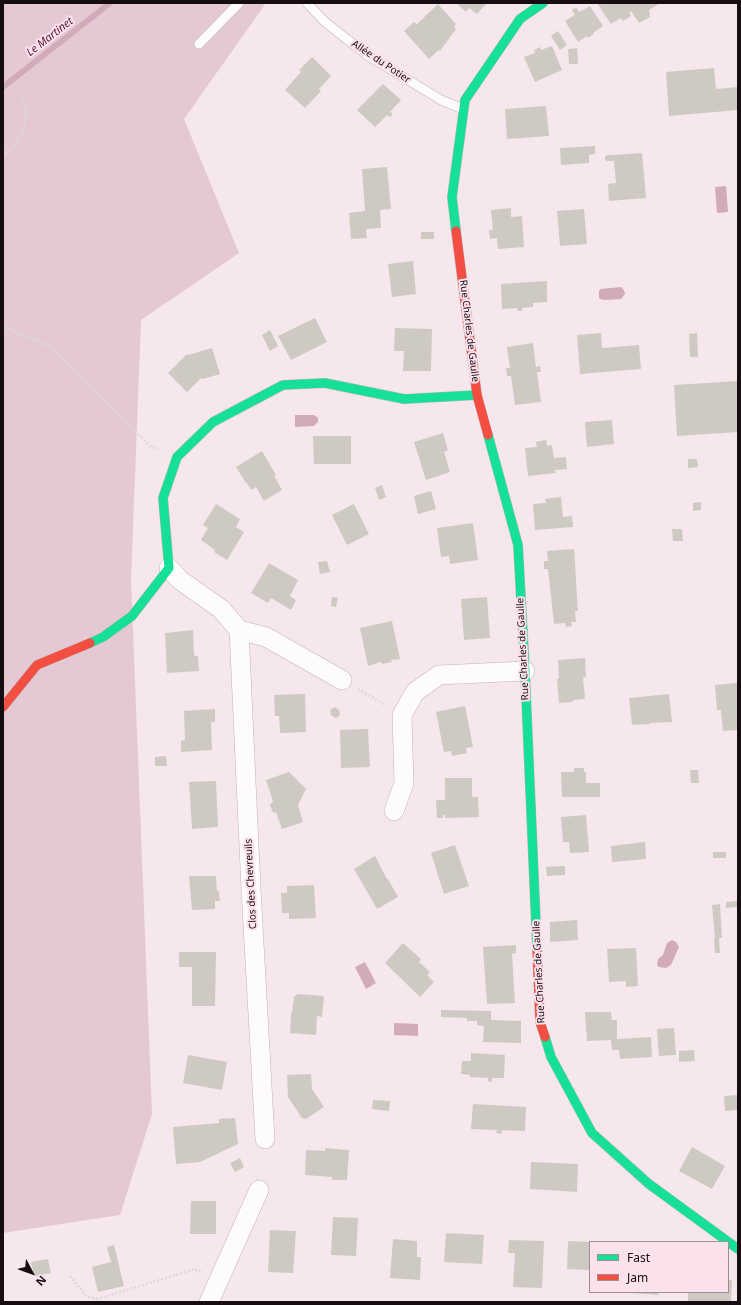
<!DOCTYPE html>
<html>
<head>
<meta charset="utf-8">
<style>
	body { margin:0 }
	#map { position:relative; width:741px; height:1305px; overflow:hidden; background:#f5e7ec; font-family:"Noto Sans",sans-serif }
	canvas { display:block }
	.frame { position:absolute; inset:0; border:4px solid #170c11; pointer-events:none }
	.legend { position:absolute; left:589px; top:1241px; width:140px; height:52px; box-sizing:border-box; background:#fbe1eb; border:1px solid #a08c94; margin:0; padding:5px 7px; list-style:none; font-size:12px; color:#170c11 }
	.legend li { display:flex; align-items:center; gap:8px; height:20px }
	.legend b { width:20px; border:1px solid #a08c94 }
	.north { position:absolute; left:12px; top:1253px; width:40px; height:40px; -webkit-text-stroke:3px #fbe1eb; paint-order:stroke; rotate:131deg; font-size:11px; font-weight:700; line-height:16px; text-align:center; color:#170c11 }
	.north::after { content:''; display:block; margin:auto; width:14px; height:18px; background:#170c11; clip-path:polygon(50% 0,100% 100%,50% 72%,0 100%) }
</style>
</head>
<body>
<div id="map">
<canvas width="741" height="1305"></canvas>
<div class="frame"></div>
<ul class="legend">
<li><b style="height:5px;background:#16e098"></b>Fast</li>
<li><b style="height:5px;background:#f24e42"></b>Jam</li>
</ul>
<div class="north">N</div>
</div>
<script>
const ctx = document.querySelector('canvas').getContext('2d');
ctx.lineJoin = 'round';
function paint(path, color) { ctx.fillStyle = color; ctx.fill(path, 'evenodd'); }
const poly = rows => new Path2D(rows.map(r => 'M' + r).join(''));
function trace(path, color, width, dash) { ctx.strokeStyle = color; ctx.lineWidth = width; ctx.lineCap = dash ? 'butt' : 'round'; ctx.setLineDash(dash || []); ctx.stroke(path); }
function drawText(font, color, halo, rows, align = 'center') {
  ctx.font = font + ' "Noto Sans",sans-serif'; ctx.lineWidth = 4; ctx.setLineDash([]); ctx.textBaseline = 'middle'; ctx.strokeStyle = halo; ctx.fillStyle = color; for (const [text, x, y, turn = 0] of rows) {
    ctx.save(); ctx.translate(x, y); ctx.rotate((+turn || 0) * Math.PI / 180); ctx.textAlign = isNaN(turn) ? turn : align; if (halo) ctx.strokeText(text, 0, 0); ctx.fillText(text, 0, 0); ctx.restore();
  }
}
const green = poly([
	[3,3,266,3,184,119,239,253,141,320,131,579,152,1114,120,1215,3,1233]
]);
const water = poly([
	[726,186,728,212,717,213,715,187],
	[621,287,624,290,625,294,621,299,605,300,600,299,599,297,599,291,601,289],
	[295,415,314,415,318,418,318,422,314,426,295,427],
	[672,940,676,942,679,947,671,965,666,968,659,967,657,965,658,959,663,955,667,943],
	[365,962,376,983,366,989,355,967],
	[394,1023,418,1024,418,1036,394,1035]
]);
const stream = poly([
	[3,87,110,3]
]);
const building = poly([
	[456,3,487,3,477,14,469,8,466,12],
	[597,3,660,3,649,10,650,17,639,23,631,11,629,13,631,16,623,21,621,18,611,24],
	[438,4,456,24,454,27,456,29,440,51,439,50,429,59,404,31,414,22,417,24],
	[590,6,603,26,593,33,594,34,588,38,587,36,578,42,565,21,575,15,572,10,576,7,579,12],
	[558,31,567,45,560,50,551,36],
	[552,46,562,70,535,82,524,57,535,53,534,50,540,47,541,50],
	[577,48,578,64,569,64,568,49],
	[312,57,331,76,319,89,321,91,305,108,285,90,301,72,299,70],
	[714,68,716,89,738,87,738,110,669,116,666,72],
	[383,84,401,100,390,112,393,114,390,117,387,115,375,127,357,110],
	[546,106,549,136,507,139,505,109],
	[595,146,595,154,589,155,589,163,561,165,560,148],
	[642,153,646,198,609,201,608,184,616,183,614,161,607,161,605,160,605,157,607,155,614,155],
	[387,167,391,209,380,210,381,228,366,229,367,238,351,239,349,213,365,211,362,169],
	[511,208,511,217,522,216,524,247,498,249,497,238,490,239,489,230,493,230,491,210],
	[584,209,587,244,560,246,557,211],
	[421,232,434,232,434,239,421,239],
	[413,261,416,294,392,297,388,264],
	[547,281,547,302,533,303,533,307,522,308,522,311,518,311,517,308,502,309,501,284],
	[315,318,327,342,291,360,278,336],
	[395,328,432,329,431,371,403,371,404,351,394,351],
	[270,330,278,346,270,351,262,335],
	[601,333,602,348,639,345,641,369,580,374,577,335],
	[697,333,698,357,690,357,689,334],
	[533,343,536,367,540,366,541,372,537,372,541,402,515,405,511,376,507,376,506,368,510,368,507,347],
	[212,348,220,374,203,379,201,378,187,392,168,373,187,354,188,355],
	[738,381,738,432,677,436,674,385],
	[612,420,614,444,587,447,585,422],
	[443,433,448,450,444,452,450,472,426,480,414,442],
	[313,436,351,436,351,464,314,464],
	[546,440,547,446,552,445,554,458,566,457,567,469,555,470,556,473,528,476,525,448,537,447,536,442],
	[262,451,276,475,274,476,282,490,264,501,256,487,251,490,247,483,246,483,236,467],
	[688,459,697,459,698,467,688,468],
	[382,485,386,497,379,500,375,488],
	[431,491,436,509,418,514,414,496],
	[561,497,563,517,572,516,573,527,535,530,533,504,546,503,545,499],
	[701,502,701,510,693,511,693,503],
	[216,504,240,519,236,527,244,532,227,560,214,552,215,550,201,540,208,528,203,525],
	[354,504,369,534,347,545,332,515],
	[473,523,478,560,450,564,449,556,441,557,437,528],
	[672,529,682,529,683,541,673,541],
	[574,549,578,611,575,611,576,622,571,622,572,626,566,627,565,623,554,624,548,569,544,569,544,561,548,561,547,551],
	[327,561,330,572,320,574,318,562],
	[269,563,298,580,290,596,296,600,291,610,271,598,268,603,251,593],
	[332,597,338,598,336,607,331,606],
	[487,597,490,638,464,640,461,599],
	[392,621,400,659,391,660,392,662,382,664,381,662,368,666,360,628],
	[193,630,194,654,195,656,198,656,199,671,167,673,165,633],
	[585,658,586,677,583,677,585,699,573,700,573,702,559,703,557,679,559,679,558,660],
	[738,683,738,730,723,731,721,710,717,710,715,685],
	[301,694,305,694,306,732,280,733,279,716,275,716,274,695],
	[669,694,672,722,650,723,650,724,632,725,629,698],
	[465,706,473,747,466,748,467,753,452,756,451,751,444,752,436,712],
	[335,707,339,710,340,715,336,718,331,715,330,710],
	[215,709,215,722,211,722,212,750,181,752,181,741,185,740,184,711],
	[365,729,368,729,370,767,341,768,340,730],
	[166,756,167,766,155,766,155,757],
	[574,768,584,768,584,772,586,772,586,783,600,783,600,797,562,797,561,772,574,772],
	[690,770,698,770,699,783,691,783],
	[289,772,306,789,298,805,303,822,282,829,276,812,273,813,270,805,273,801,266,780],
	[445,778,472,778,472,797,478,797,479,817,445,818,445,815,443,815,443,818,437,818,436,800,445,800],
	[216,781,218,827,192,829,189,782],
	[586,815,589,852,570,853,569,842,563,842,561,817],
	[645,842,646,859,612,862,611,846],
	[455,845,469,886,444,894,431,853],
	[713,852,726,852,726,858,713,858],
	[375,856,387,879,388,879,398,897,377,909,354,869],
	[565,866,565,875,547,876,546,867],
	[189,876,216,876,217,891,219,891,220,901,215,901,215,909,192,910],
	[314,885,316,918,289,919,289,913,282,913,281,893,287,893,287,886],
	[737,901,738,907,726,908,726,902],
	[720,904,722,938,719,938,720,953,715,953,714,938,715,938,712,905],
	[577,920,578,940,550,942,550,922],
	[403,943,421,959,419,962,430,972,427,975,434,982,420,997,385,963],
	[516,945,516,953,512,954,515,1003,487,1004,483,947],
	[636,948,638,986,626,987,626,981,609,982,607,949],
	[179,952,216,952,215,1006,192,1006,192,967,179,967],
	[298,994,324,996,322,1017,317,1016,316,1035,290,1033,291,1013,292,1013,294,997],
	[441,1010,491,1011,491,1020,521,1021,521,1043,483,1042,484,1026,477,1025,477,1021,467,1021,467,1018,441,1017],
	[585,1012,611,1012,612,1020,617,1020,617,1039,651,1037,652,1057,620,1059,619,1050,612,1050,611,1040,587,1041],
	[674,1028,676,1055,659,1056,657,1029],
	[694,1050,695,1061,679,1062,679,1051],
	[471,1053,505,1055,504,1078,492,1078,492,1082,488,1081,488,1078,470,1077,470,1075,461,1074,462,1061,471,1061],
	[188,1055,227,1062,222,1090,183,1083],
	[311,1074,312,1089,324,1107,306,1119,302,1118,288,1097,287,1075],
	[738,1095,738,1110,725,1111,724,1096],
	[373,1100,390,1101,389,1111,372,1109],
	[473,1104,526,1107,525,1131,502,1130,502,1134,496,1133,497,1130,471,1129],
	[235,1118,238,1144,200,1162,176,1164,173,1127,219,1123,219,1119],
	[692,1147,725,1166,712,1189,679,1171],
	[325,1148,349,1150,347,1180,332,1180,332,1177,305,1175,306,1150,325,1151],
	[240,1158,244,1167,235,1172,230,1163],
	[531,1162,578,1164,577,1192,530,1189],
	[191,1201,216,1201,216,1234,190,1234],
	[333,1217,358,1218,356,1256,331,1255],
	[270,1230,296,1231,293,1273,268,1272],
	[446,1233,484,1235,482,1264,444,1262],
	[393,1239,417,1241,417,1257,421,1257,420,1280,390,1278],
	[509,1240,544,1241,542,1288,513,1287,515,1253,508,1253],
	[568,1241,590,1242,590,1270,567,1269],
	[114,1245,124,1286,98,1292,92,1267,111,1262,107,1247],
	[48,1259,51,1273,34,1276,31,1262],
	[728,1280,732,1280,731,1302,688,1302,688,1292,728,1292],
	[632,1292,658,1292,658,1295,632,1293]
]);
const path = poly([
	[3,156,11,149,23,132,27,111,22,99],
	[3,326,51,347,150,446,158,449],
	[358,689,385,705],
	[70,1276,86,1296,97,1299,195,1269,201,1272]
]);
const lane = poly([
	[307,3,325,22,367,55,441,100,463,109],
	[199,44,239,3]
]);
const street = poly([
	[169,568,180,580,221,609,239,630,251,889,265,1139],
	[239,630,266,637,342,680],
	[394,811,404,783,402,715,415,692,439,675,525,671],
	[209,1302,259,1190]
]);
const fast = poly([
	[456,231,452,197,465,100,520,19,543,3],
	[488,435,518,545,525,671,537,948],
	[90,643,103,637,132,616,169,568,163,498,177,457,213,422,283,385,325,383,404,399,477,395],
	[545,1037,551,1057,592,1133,649,1184,738,1249]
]);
const jam = poly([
	[456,231,477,395,488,435],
	[3,707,37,665,90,643],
	[537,948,540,1022,545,1037]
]);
const streetNames = [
	["Allée du Potier",381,62,34],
	["Rue Charles de Gaulle",469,331,83],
	["Rue Charles de Gaulle",523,649,-93],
	["Clos des Chevreuils",251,884,-93],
	["Rue Charles de Gaulle",539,972,-93]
];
const waterNames = [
	["Le Martinet",50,37,-38]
];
paint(green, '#e4c9d4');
paint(water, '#d2abbb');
trace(stream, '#d2abbb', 6);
paint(building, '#cecac3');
trace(lane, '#c0b3b8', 10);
trace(street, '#c0b3b8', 20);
trace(fast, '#c0b3b8', 10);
trace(jam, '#c0b3b8', 10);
trace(path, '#dcd9da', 2.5, [2, 2]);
trace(lane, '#fefbfc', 9);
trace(street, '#fefbfc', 19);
trace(fast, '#16e098', 9);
trace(jam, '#f24e42', 9);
drawText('10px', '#170c11', '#fbe1eb', streetNames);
drawText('italic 11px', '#541837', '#fbe1eb', waterNames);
</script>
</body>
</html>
